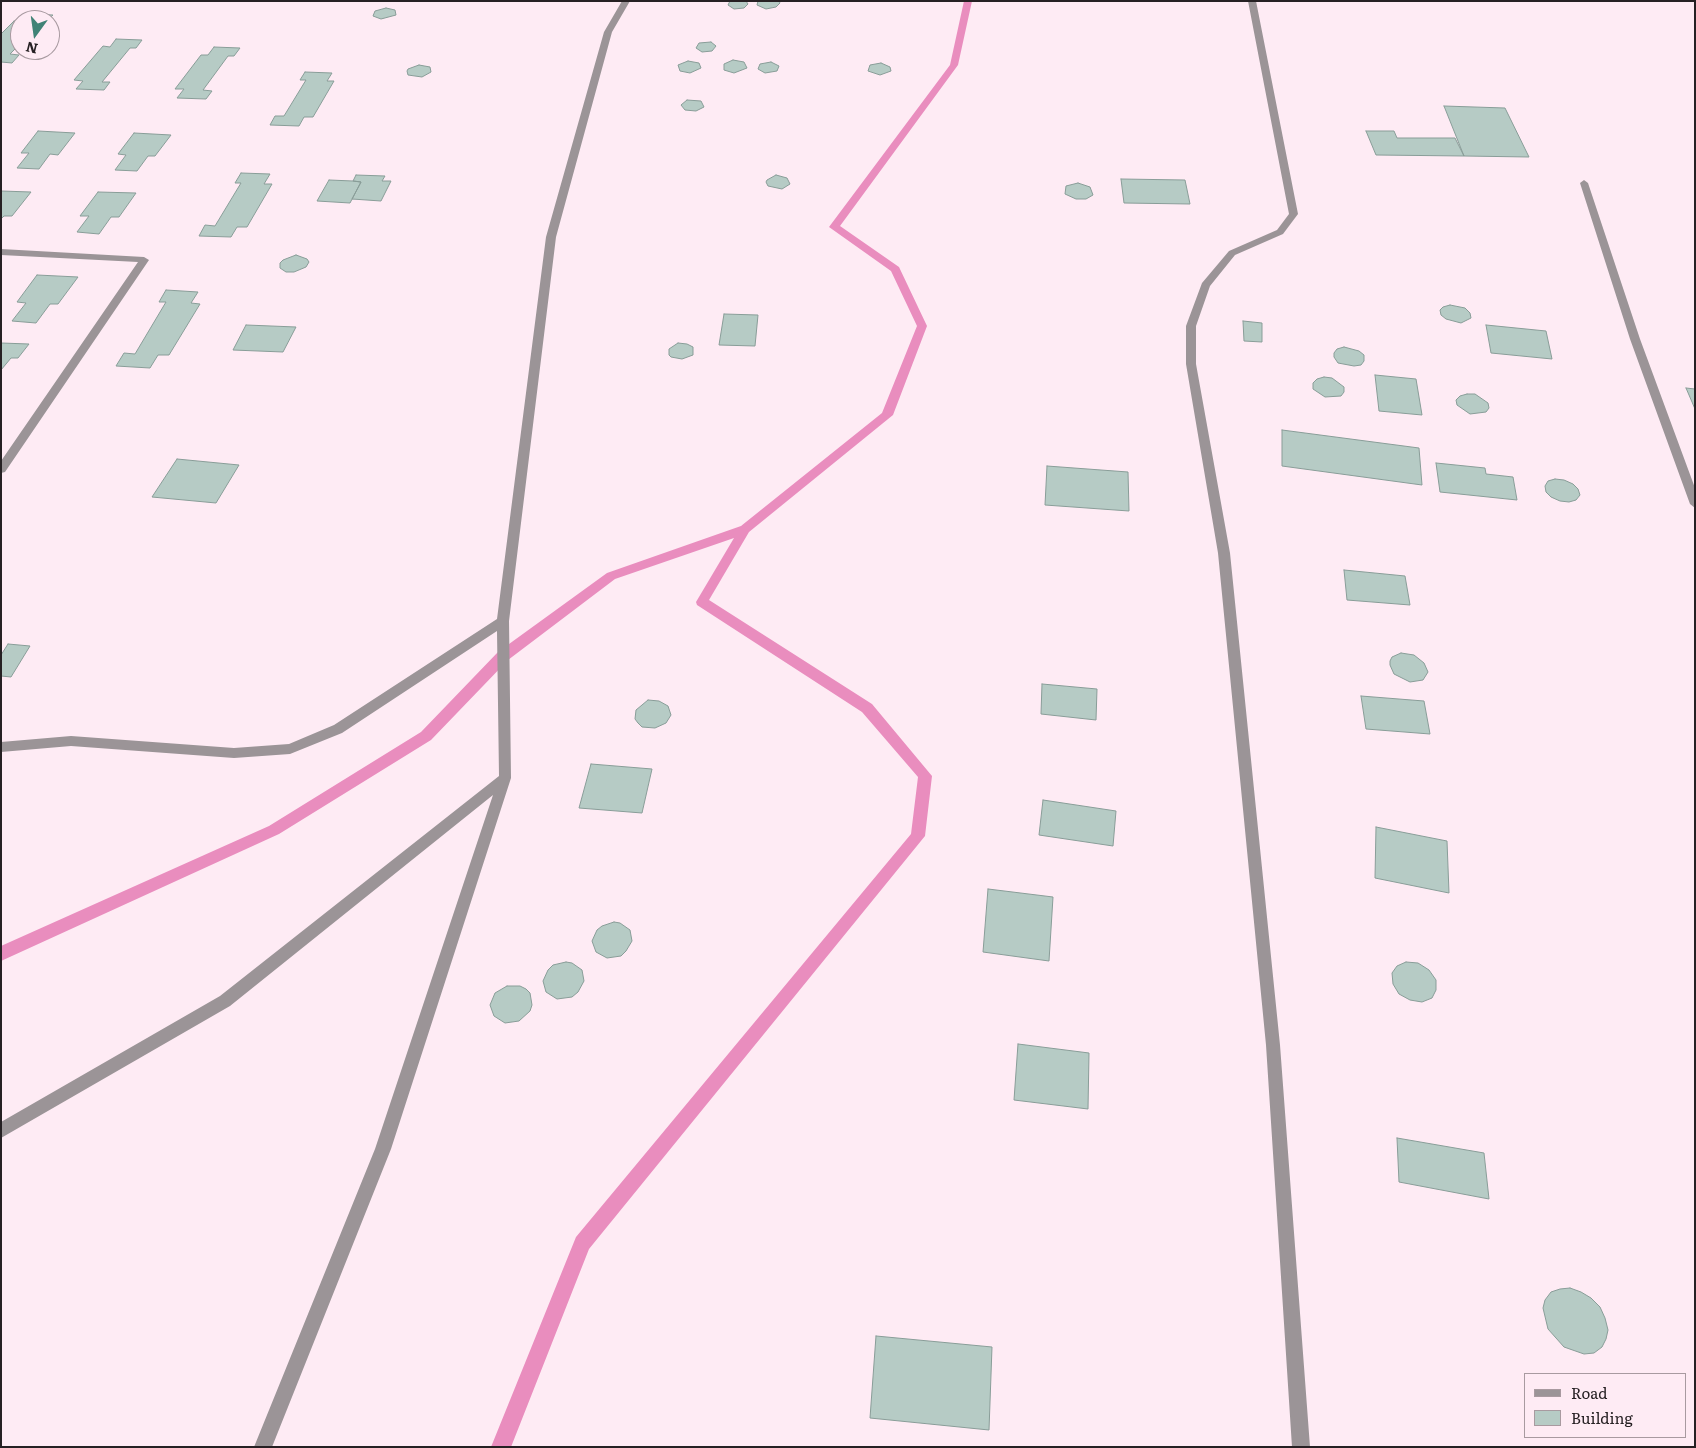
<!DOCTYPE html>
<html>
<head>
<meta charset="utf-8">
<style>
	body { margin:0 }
	#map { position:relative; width:1696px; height:1448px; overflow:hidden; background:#feebf4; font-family:Literata,serif }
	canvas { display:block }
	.frame { position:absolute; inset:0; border:2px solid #262023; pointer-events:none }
	.legend { position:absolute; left:1524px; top:1373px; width:162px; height:65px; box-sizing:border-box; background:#feebf4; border:1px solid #a89aa0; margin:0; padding:6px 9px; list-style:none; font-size:15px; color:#262023 }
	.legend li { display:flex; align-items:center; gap:10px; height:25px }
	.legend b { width:25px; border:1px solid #a89aa0 }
	.north { position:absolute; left:10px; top:10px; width:50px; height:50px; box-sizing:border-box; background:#feebf4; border:1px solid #a89aa0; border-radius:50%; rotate:194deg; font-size:14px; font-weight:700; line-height:20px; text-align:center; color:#262023 }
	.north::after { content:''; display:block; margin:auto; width:18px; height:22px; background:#408376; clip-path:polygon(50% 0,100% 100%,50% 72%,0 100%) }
</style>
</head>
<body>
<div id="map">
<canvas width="1696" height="1448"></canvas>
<div class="frame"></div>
<ul class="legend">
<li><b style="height:6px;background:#9b9497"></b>Road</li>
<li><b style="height:14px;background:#b6cbc5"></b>Building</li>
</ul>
<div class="north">N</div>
</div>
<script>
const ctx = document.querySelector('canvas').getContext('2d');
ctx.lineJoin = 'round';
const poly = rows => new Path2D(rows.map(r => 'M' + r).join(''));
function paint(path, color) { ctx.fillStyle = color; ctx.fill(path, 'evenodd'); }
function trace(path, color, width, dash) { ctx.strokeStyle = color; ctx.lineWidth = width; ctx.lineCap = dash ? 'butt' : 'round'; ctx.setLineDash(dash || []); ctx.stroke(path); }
const stream = poly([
	[964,1,972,1,958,65,840,226,899,267,927,326,893,415,749,532,709,600,872,704,932,776,925,836,589,1249,511,1447,491,1447,576,1237,911,834,918,777,862,712,697,605,696,602,734,538,615,579,508,660,431,740,279,834,1,961,1,946,269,826,421,732,498,652,607,573,741,526,882,413,917,326,891,271,829,227,950,65,964,1]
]);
const building = poly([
	[730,1,746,1,748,4,744,8,734,9,728,5,730,1],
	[758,1,779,1,780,3,776,7,766,9,757,5,758,1],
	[386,8,395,10,396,15,381,19,373,16,375,11,386,8],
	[28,14,53,15,48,20,22,20,28,14],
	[14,21,20,21,20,44,10,54,19,55,12,63,1,62,1,34,14,21],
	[116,39,142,40,136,48,130,48,102,82,110,82,104,90,76,89,83,81,74,80,103,46,110,47,116,39],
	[711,42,716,46,712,51,702,52,696,48,699,43,711,42],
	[214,47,240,48,234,56,228,56,203,90,212,91,206,99,177,98,184,89,175,89,201,55,208,55,214,47],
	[733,60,744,62,747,68,734,73,724,70,724,64,733,60],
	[688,61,699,63,701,68,690,73,680,71,678,65,688,61],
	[771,62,779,66,777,71,765,73,758,69,760,64,771,62],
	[881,63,890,67,891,71,880,75,868,71,870,65,881,63],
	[419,65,430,67,431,72,422,77,408,75,407,71,408,69,419,65],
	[305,72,332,73,327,81,334,81,313,117,304,117,299,126,270,125,275,116,284,116,306,80,300,80,305,72],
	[687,100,701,101,704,107,696,111,685,110,681,105,687,100],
	[1444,106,1505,108,1529,157,1464,156,1444,106],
	[38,131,75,133,58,155,50,154,39,169,17,168,29,153,21,153,38,131],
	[1366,131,1394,131,1397,138,1455,138,1464,156,1376,155,1366,131],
	[134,133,171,135,155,156,148,156,137,171,115,170,126,155,118,154,134,133],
	[241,173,270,174,264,184,272,184,247,227,237,227,231,237,199,236,205,225,215,226,241,183,235,183,241,173],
	[356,175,385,176,382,181,391,181,381,201,352,199,361,182,353,181,356,175],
	[776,175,787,178,790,184,782,189,768,186,766,182,767,180,776,175],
	[1121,179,1185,180,1190,204,1124,203,1121,179],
	[329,180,353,181,361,182,350,203,317,201,329,180],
	[1078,183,1090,187,1093,195,1086,199,1076,199,1065,194,1066,186,1078,183],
	[1,191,31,192,12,216,4,216,1,219,1,191],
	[98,192,136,193,119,217,111,217,99,234,77,232,89,216,80,216,98,192],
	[296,255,307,259,309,262,306,267,294,272,286,272,280,268,280,263,283,260,296,255],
	[37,275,78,277,58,304,50,304,36,323,12,321,26,303,17,302,37,275],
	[166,290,198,292,191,303,200,304,169,355,158,355,150,368,116,366,124,353,135,354,166,302,159,302,166,290],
	[1450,305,1465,308,1470,313,1471,318,1461,323,1446,319,1441,315,1440,310,1443,307,1450,305],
	[724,314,758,315,755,346,719,345,724,314],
	[1243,321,1262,323,1262,342,1244,341,1243,321],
	[246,325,296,327,283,352,233,350,246,325],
	[1486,325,1546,331,1552,359,1491,353,1486,325],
	[1,343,29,344,18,358,11,358,1,370,1,343],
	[678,343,687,344,693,347,693,355,682,359,671,357,669,355,669,349,678,343],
	[1344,347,1359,351,1364,355,1364,361,1361,365,1354,366,1338,363,1334,357,1334,353,1337,349,1344,347],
	[1375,375,1416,379,1422,415,1379,411,1375,375],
	[1324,377,1332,378,1344,387,1344,392,1341,396,1325,397,1313,389,1313,383,1317,379,1324,377],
	[1686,388,1695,389,1695,409,1686,388],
	[1467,394,1475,394,1488,403,1489,408,1486,412,1470,414,1457,405,1456,400,1460,396,1467,394],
	[1282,430,1419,448,1422,485,1282,466,1282,430],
	[177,459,239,465,216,503,152,497,177,459],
	[1436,463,1485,468,1486,474,1513,477,1517,500,1440,492,1436,463],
	[1047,466,1128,472,1129,511,1045,505,1047,466],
	[1555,479,1564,480,1573,484,1578,489,1580,495,1576,500,1569,502,1560,501,1551,497,1546,492,1545,486,1548,481,1555,479],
	[1344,570,1405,576,1410,605,1347,600,1344,570],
	[8,644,30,646,11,677,1,676,1,655,8,644],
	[1401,653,1414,655,1424,663,1428,672,1423,680,1410,682,1394,674,1390,665,1390,661,1392,657,1401,653],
	[1042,684,1097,689,1096,720,1041,714,1042,684],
	[1361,696,1424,701,1430,734,1366,729,1361,696],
	[648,700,659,701,668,706,671,715,666,723,655,728,642,727,638,723,635,719,636,710,648,700],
	[591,764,652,769,642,813,579,808,591,764],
	[1043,800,1116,811,1113,846,1039,835,1043,800],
	[1376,827,1447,841,1449,893,1375,878,1376,827],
	[988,889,1053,897,1049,961,983,952,988,889],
	[614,922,620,923,630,930,632,941,626,951,621,956,607,958,596,952,592,941,597,930,602,926,614,922],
	[566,962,572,963,582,970,584,981,578,992,572,997,557,999,546,992,543,981,548,970,553,965,566,962],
	[1406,962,1418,963,1429,970,1436,980,1436,990,1432,998,1422,1002,1410,1000,1399,994,1393,984,1392,973,1397,966,1406,962],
	[507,986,520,986,526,989,530,993,532,1005,530,1011,519,1021,505,1023,494,1016,490,1005,495,993,507,986],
	[1018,1044,1089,1053,1088,1109,1014,1100,1018,1044],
	[1397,1138,1484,1153,1489,1199,1399,1182,1397,1138],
	[1570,1288,1581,1292,1591,1298,1600,1307,1605,1318,1608,1330,1606,1339,1602,1347,1594,1353,1584,1354,1564,1347,1548,1329,1543,1308,1545,1300,1551,1292,1560,1289,1570,1288],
	[876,1336,992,1347,989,1430,870,1418,876,1336]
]);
const minor = poly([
	[622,1,630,1,612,32,556,237,509,621,511,778,391,1149,272,1447,254,1447,375,1149,493,795,230,1006,1,1138,1,1122,220,996,499,776,497,631,342,733,290,754,234,758,71,746,1,752,1,742,71,736,234,748,289,744,334,725,497,619,546,237,604,32,622,1],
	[1248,1,1256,1,1298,214,1283,234,1235,255,1210,286,1196,326,1196,364,1230,553,1280,1045,1310,1447,1292,1447,1266,1045,1218,553,1186,364,1186,326,1202,283,1229,251,1277,230,1289,214,1248,1],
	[1584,180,1588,183,1640,339,1695,488,1695,508,1690,504,1630,339,1580,183,1584,180],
	[1,249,144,257,149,260,5,472,1,473,1,461,138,262,1,255,1,249]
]);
paint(stream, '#e98dbe');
paint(building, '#b6cbc5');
trace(building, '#899d98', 1);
paint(minor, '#9b9497');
</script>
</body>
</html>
